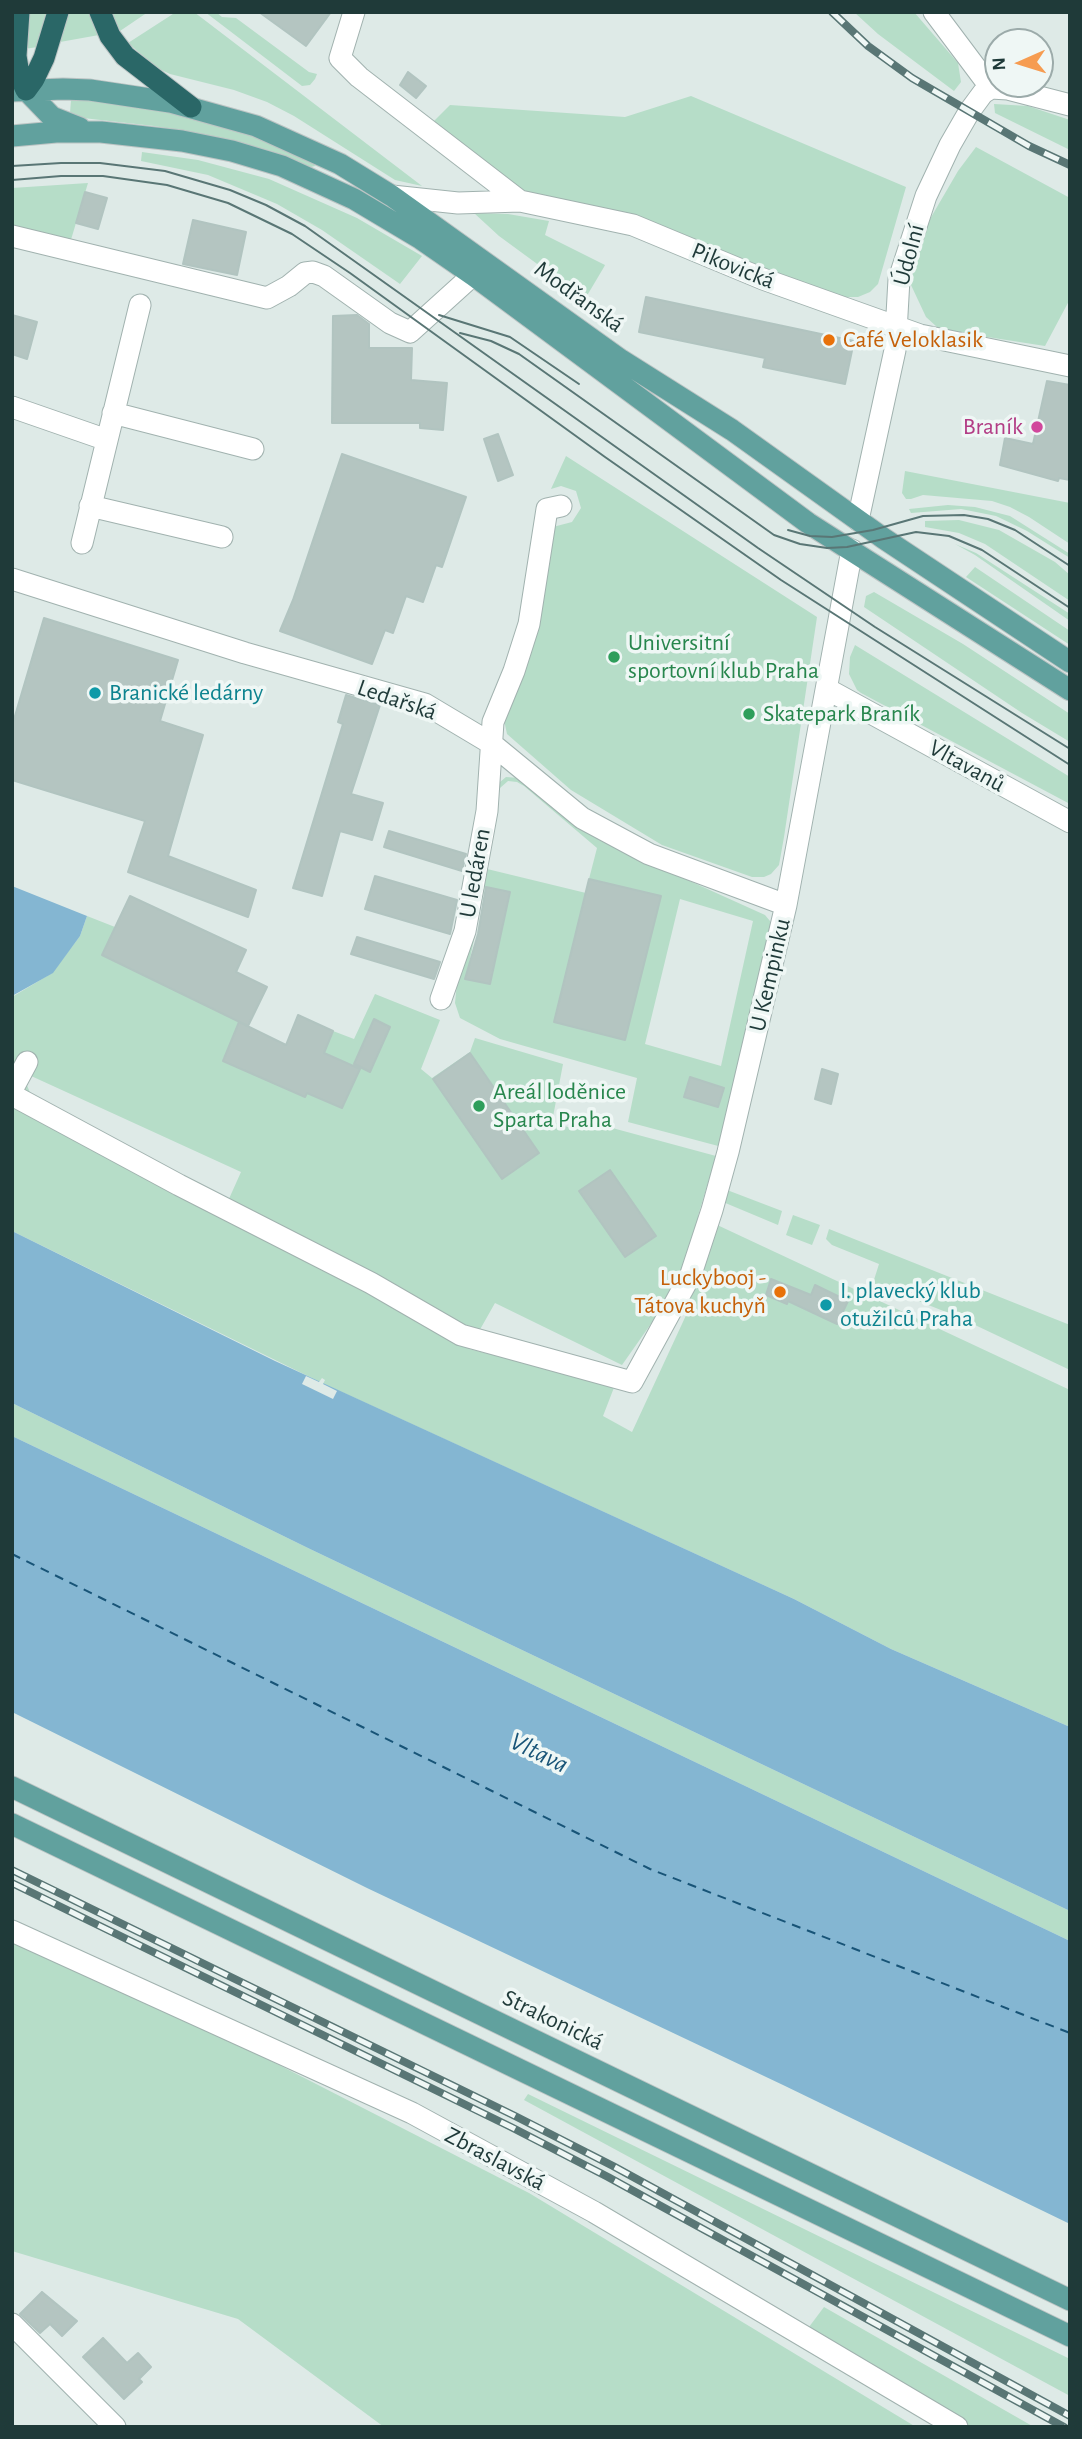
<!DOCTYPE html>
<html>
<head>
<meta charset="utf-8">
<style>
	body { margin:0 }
	#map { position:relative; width:1082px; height:2439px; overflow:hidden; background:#deeae7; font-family:"Alegreya Sans",sans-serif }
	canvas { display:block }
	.frame { position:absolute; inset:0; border:14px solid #1f3a39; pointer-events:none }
	.north { position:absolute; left:984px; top:28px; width:70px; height:70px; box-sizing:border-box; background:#eff7f5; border:2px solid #9cabaa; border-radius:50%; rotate:267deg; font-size:19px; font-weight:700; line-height:28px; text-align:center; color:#1f3a39 }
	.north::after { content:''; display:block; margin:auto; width:24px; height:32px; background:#f69c51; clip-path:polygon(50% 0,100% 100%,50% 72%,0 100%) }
</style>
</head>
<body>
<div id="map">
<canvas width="1082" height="2439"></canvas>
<div class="frame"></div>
<div class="north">N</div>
</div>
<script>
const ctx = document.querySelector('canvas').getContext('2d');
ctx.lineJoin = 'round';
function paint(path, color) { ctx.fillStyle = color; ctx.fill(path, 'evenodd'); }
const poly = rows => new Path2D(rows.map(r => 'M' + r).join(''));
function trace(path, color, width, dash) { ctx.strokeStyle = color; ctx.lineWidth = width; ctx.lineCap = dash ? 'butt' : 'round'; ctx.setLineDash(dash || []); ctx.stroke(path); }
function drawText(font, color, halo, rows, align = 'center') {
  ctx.font = font + ' "Alegreya Sans",sans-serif'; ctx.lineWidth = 7; ctx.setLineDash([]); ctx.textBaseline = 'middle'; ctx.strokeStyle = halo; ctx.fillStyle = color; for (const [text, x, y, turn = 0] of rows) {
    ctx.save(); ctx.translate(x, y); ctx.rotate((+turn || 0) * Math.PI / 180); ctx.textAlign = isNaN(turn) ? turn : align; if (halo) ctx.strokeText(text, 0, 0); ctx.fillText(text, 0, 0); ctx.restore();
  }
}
const green = poly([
	[27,12,48,12,38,47,24,49],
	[69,12,89,12,99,35,60,42],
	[111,12,148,12,120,31],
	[176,12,194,12,422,186,395,180,294,116,267,102,234,90,170,74,157,68,128,43],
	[205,12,216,12,222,17,236,18,309,72,317,74,315,79,310,85,302,86],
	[854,12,914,12,958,63,961,82,954,91,878,34],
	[691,96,906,187,878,284,870,292,858,297,845,297,521,193,432,123,450,105,625,117],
	[71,100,113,102,166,111,256,136,314,163,315,166,311,167,271,151,218,137,154,126,83,118,70,113],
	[994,104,1028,106,1070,120,1070,150,995,113],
	[976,147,1070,198,1070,299,1045,346,949,331,937,327,926,317,911,285,910,273,916,243,958,171],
	[142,152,198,160,269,179,357,218,422,256,400,284,322,230,277,204,208,175,141,161],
	[88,183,70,243,12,228,12,188],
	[474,213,508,214,549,221,545,235,605,265,604,267,585,299,499,236],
	[566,456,817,617,784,837,779,865,771,874,764,877,752,877,662,845,571,790,507,734,504,720,549,528,572,522,581,508,576,491,561,486,551,489],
	[905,471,1070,503,1070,544,1029,517,1010,507,992,501,923,495,911,499,906,499,902,493],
	[948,505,975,507,1010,516,1070,554,1070,558,1027,531,996,516,961,509,911,513,909,509],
	[959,520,999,530,1055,562,1070,575,1070,601,985,544,959,533,925,527,925,521],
	[955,544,976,553,1070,614,1070,621,975,555],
	[975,567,1070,631,1070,645,966,577],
	[874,592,963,644,1070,714,1070,742,1022,713,864,607,866,596],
	[855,645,1070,777,1070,804,861,693,857,690,849,674,850,657],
	[506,777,519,778,599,840,765,915,770,921,772,927,722,1147,628,1122,637,1078,500,1039,460,1018,455,1003,457,983,497,789,500,782],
	[508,781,517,782,524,786,597,848,589,879,661,897,625,1039,554,1022,586,893,483,868,500,788],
	[485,887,509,892,489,984,466,978],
	[680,899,753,921,721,1066,645,1044],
	[690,1078,724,1088,718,1107,684,1097],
	[87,916,115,927,102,955,239,1022,223,1061,304,1097,333,1031,354,1039,375,994,440,1020,421,1069,432,1078,470,1052,475,1038,563,1064,552,1122,571,1128,576,1113,616,1129,716,1156,698,1216,1070,1390,1070,1727,891,1649,794,1599,320,1382,12,1231,12,997,52,973,80,936],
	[471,1054,539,1153,502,1179,433,1079],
	[29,1075,241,1172,228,1201,31,1095,26,1083],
	[580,1191,655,1237,625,1257],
	[772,1280,794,1289,787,1303,766,1295],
	[815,1286,848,1301,837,1324,804,1309],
	[667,1301,688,1311,632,1432,603,1416,615,1385,469,1349,495,1303,622,1365],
	[727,1190,782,1211,778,1225,723,1202],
	[793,1215,820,1225,812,1245,786,1235],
	[829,1229,1070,1325,1070,1370,956,1316,873,1283,879,1264,832,1245,826,1239],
	[12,1403,310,1549,1070,1911,1070,1941,12,1436],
	[12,1941,240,2045,529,2193,916,2427,384,2427,238,2319,12,2251],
	[528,2094,1070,2359,1070,2396,524,2100],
	[824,2307,1034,2427,966,2427,806,2331]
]);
const water = poly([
	[12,886,87,916,80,936,53,973,12,996],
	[12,1231,275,1361,794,1599,891,1649,1070,1727,1070,1911,310,1549,12,1403],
	[12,1436,1070,1941,1070,2224,783,2085,367,1888,12,1712]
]);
const pier = poly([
	[306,1376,319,1382,322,1378,325,1380,323,1384,337,1391,333,1399,302,1384]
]);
const ferry = poly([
	[12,1554,650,1869,1070,2033]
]);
const building = poly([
	[259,12,331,12,306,46,259,12],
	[408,72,426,86,416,98,400,85,408,72],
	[85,192,107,198,98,229,76,223,85,192],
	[193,220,246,232,237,275,183,264,193,220],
	[646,297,854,341,845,384,763,367,765,358,639,332,646,297],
	[12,315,37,322,27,359,12,354,12,315],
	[357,315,369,324,369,348,412,348,411,380,447,383,443,430,420,428,420,423,332,423,333,316,357,315],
	[1047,381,1070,385,1070,480,1059,478,1058,481,1000,465,1005,438,1033,444,1047,381],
	[498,434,513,475,498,481,484,439,498,434],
	[342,454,466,497,442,567,436,565,423,602,406,596,393,633,385,630,372,664,280,631,293,600,342,454],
	[44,618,178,660,160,721,203,735,168,856,256,890,248,917,128,872,145,821,12,780,12,726,44,618],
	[346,695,380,705,351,794,383,803,372,840,340,831,322,896,293,888,343,724,338,722,346,695],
	[389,831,466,854,462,871,384,847,389,831],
	[375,876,457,900,450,934,365,909,375,876],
	[589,879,661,896,625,1040,554,1022,589,879],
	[486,887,510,892,490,984,465,979,478,934,486,887],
	[130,896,246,950,236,972,267,987,248,1026,102,955,130,896],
	[357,937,440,962,434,979,351,954,357,937],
	[298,1015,333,1031,324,1053,360,1069,342,1108,307,1093,305,1097,223,1061,239,1022,286,1045,298,1015],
	[374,1019,390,1027,370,1072,354,1064,374,1019],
	[470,1053,539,1153,502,1179,433,1079,470,1053],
	[822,1069,838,1074,831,1104,815,1099,822,1069],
	[690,1077,724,1088,718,1107,684,1097,690,1077],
	[610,1170,656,1236,625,1257,579,1191,610,1170],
	[771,1279,811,1295,815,1285,848,1301,837,1324,788,1301,787,1304,766,1295,771,1279],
	[42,2292,77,2321,62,2336,50,2324,40,2333,20,2314,42,2292],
	[103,2338,127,2363,138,2353,151,2367,139,2379,142,2382,124,2399,83,2357,103,2338]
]);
const minor = poly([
	[354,12,340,58,359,77,520,201],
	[934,12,991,88],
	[392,196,458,203,520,201,633,225,763,279,920,335,1070,366],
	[12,236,267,298,289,286,305,273,313,272,324,276,390,323,410,332,473,275],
	[12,407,107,440],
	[113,413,253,449],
	[90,506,222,537],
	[858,520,895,350,899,279,926,196,950,145,969,112,983,93,991,88,1008,89,1070,105],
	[82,543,140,305],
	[12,579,245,653,425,704,492,744,582,818,649,854,786,905],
	[827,689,1070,822],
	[441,999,465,931,487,811,493,722,514,671,529,624,547,509,561,506],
	[12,1090,27,1062],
	[12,1095,179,1185,371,1283,461,1335,632,1382,691,1274,712,1210,728,1152,786,905,852,550],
	[12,1931,412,2113,594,2212,957,2427],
	[12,2324,115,2427]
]);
const major = poly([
	[26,90,52,117,80,128],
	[12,91,63,89,90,90,170,102,256,126,340,164,392,196,621,360,732,430,883,538,1070,662],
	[12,136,56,132,101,132,182,141,232,151,282,166,354,199,421,239,473,275,808,523,1070,690],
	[12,1787,1070,2300],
	[12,1824,1070,2336]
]);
const highway = poly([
	[19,12,16,56,19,74,26,90,34,79,44,58,58,12],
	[100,12,110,36,125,56,191,107]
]);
const tram = poly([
	[12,166,61,163,100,163,165,171,230,190,266,205,305,226,758,548,875,627,1070,749],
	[12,180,61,176,103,176,167,185,228,203,292,234,350,273,605,457,781,580,1070,765],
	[439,315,510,337,579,384],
	[460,333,491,341,519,354,774,535,800,544,827,548,847,547,916,532,949,536,982,550,1070,608],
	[788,530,810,536,832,537,873,530,923,516,964,515,988,519,1015,530,1070,566]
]);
const rail = poly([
	[832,12,868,46,912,78,1029,146,1070,165],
	[12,1870,515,2116,613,2166,1070,2416],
	[12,1883,511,2127,608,2177,1064,2427]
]);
const markers = [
	[829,340,7,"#e8710a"],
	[1037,427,7,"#d1479c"],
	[614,657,7,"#2e9e5b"],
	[95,693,7,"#0f9aa8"],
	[749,714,7,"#2e9e5b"],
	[479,1106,7,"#2e9e5b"],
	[780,1292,7,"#e8710a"],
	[826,1305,7,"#0f9aa8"]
];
const streetNames = [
	["Údolní",909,255,-75],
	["Pikovická",733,266,22],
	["Modřanská",579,297,36],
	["Ledařská",397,700,19],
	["Vltavanů",967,766,29],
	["U ledáren",475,873,-80],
	["U Kempinku",770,975,-77],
	["Strakonická",553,2020,26],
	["Zbraslavská",495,2159,28]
];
const foodNames = [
	["Café Veloklasik",843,340],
	["Luckybooj -",766,1278,"right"],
	["Tátova kuchyň",766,1306,"right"]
];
const hotelNames = [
	["Braník",1023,427]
];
const leisureNames = [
	["Universitní",628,643],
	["sportovní klub Praha",628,671],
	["Skatepark Braník",763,714],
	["Areál loděnice",493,1092],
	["Sparta Praha",493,1120]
];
const cultureNames = [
	["Branické ledárny",109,693],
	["I. plavecký klub",840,1291],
	["otužilců Praha",840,1319]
];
const waterNames = [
	["Vltava",539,1753,26]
];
paint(green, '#b6ddc8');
paint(water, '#84b6d2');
paint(pier, '#deeae7');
trace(ferry, '#185477', 2, [9, 7]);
paint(building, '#b4c5c1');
trace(building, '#b1c4c0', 2);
trace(minor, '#a1b2af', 23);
trace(major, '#bcc4c4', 23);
trace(highway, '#bcc4c4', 23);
trace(minor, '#fff', 21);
trace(major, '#61a19e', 21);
trace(highway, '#2a6767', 21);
trace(tram, '#597675', 2);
trace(rail, '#597675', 8);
trace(rail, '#eff7f5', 5, [16]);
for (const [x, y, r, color] of markers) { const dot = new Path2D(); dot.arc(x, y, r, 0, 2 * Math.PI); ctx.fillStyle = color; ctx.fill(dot); trace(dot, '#eff7f5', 2.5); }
drawText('24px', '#1f3a39', '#eff7f5', streetNames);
drawText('24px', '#c56008', '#eff7f5', foodNames, 'left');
drawText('24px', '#b23c85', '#eff7f5', hotelNames, 'right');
drawText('24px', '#27864d', '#eff7f5', leisureNames, 'left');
drawText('24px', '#0d838f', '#eff7f5', cultureNames, 'left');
drawText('italic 26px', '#185477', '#eff7f5', waterNames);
</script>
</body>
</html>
